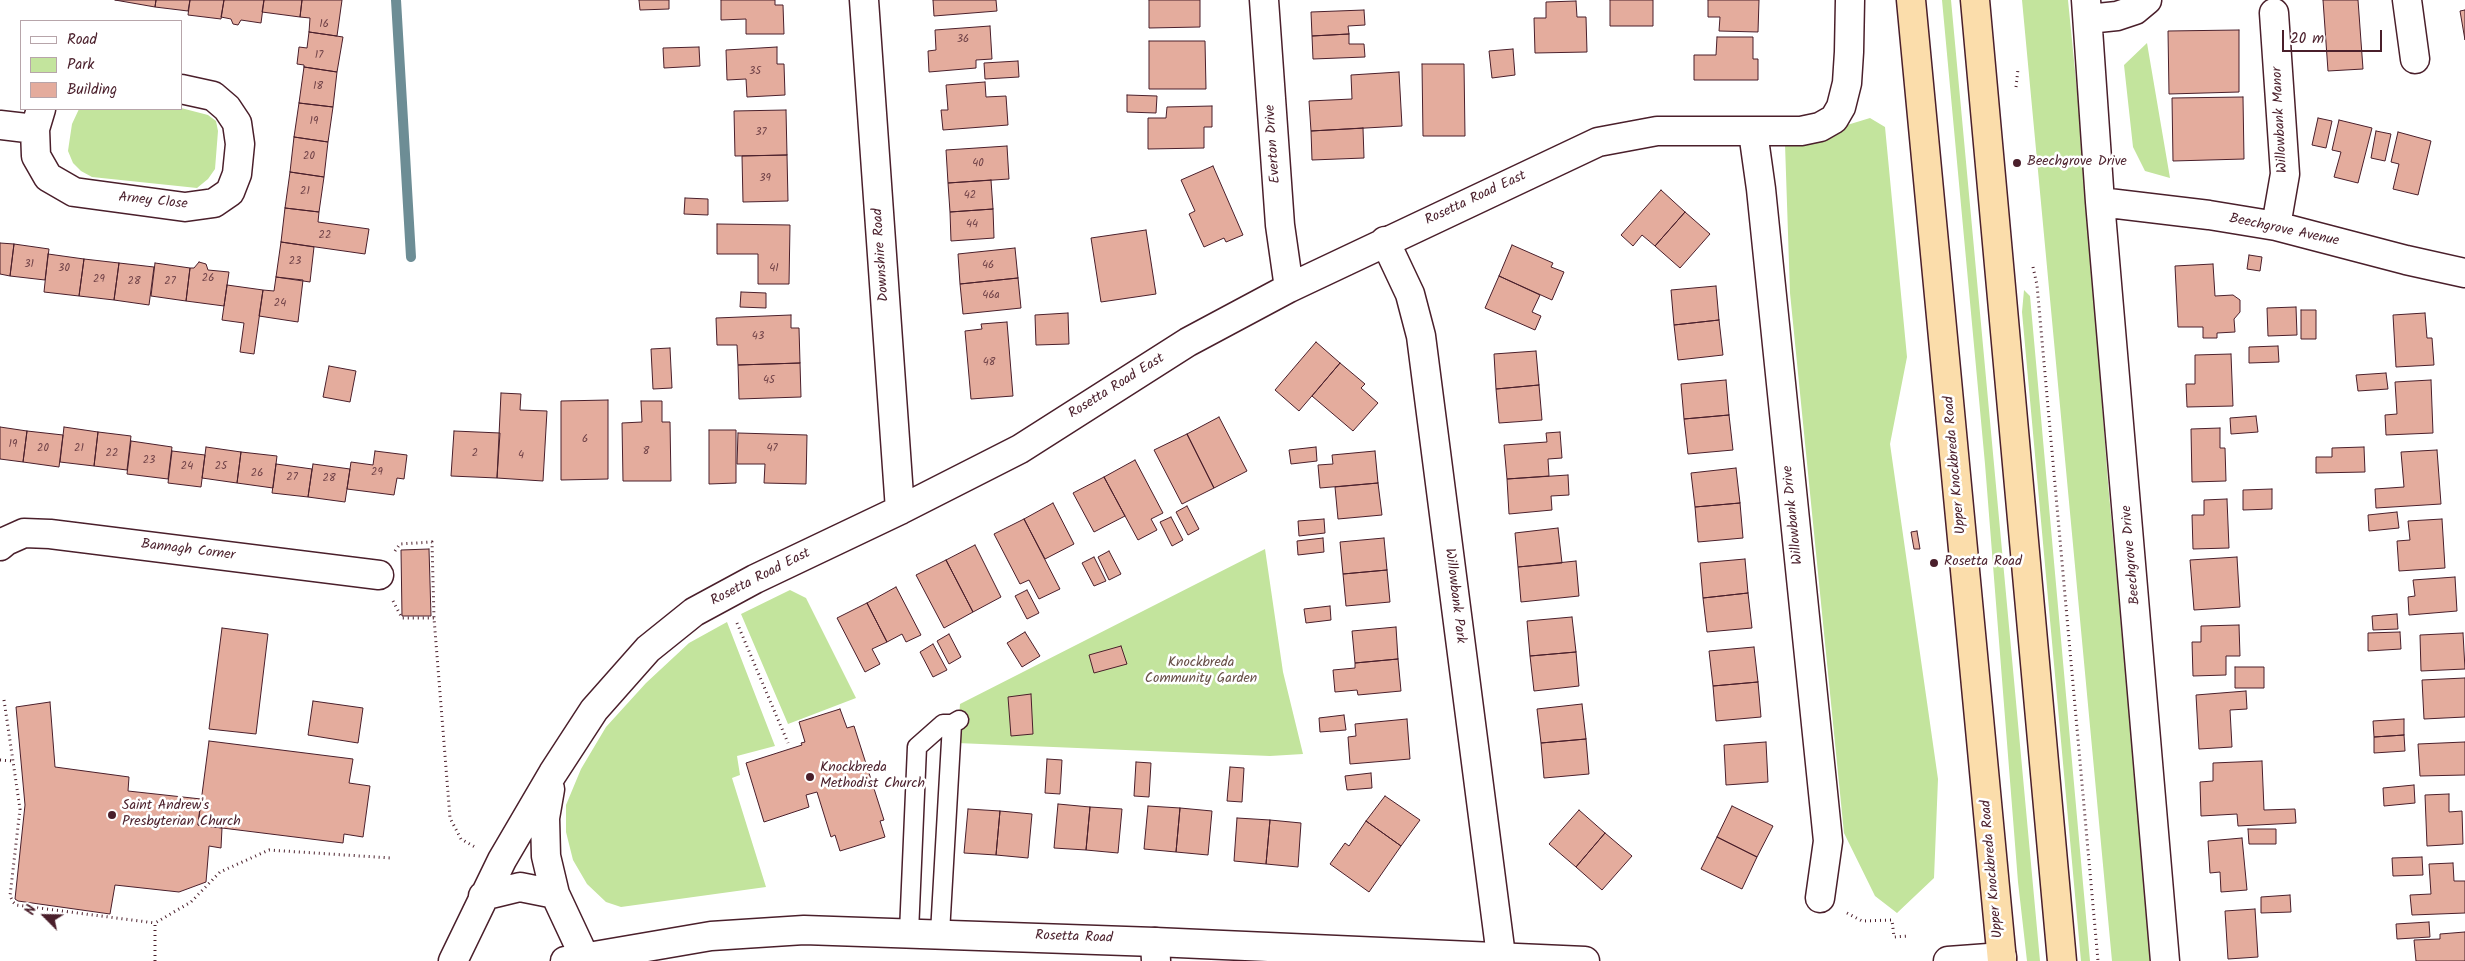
<!DOCTYPE html>
<html>
<head>
<meta charset="utf-8">
<style>
	body { margin:0 }
	#map { position:relative; width:2465px; height:961px; overflow:hidden; background:#fff; font-family:Kalam,sans-serif }
	canvas { display:block }
	.legend { position:absolute; left:20px; top:20px; width:162px; height:90px; box-sizing:border-box; background:#fff; border:1px solid #b7a5aa; margin:0; padding:6px 9px; list-style:none; font-size:15px; color:#4a1f2b }
	.legend li { display:flex; align-items:center; gap:10px; height:25px }
	.legend b { width:25px; border:1px solid #b7a5aa }
	.north { position:absolute; left:20px; top:891px; width:50px; height:50px; -webkit-text-stroke:4px #fff; paint-order:stroke; rotate:293deg; font-size:14px; font-weight:700; line-height:20px; text-align:center; color:#4a1f2b }
	.north::after { content:''; display:block; margin:auto; width:18px; height:22px; background:#4a1f2b; clip-path:polygon(50% 0,100% 100%,50% 72%,0 100%) }
	.scale { position:absolute; left:2282px; top:30px; width:100px; height:22px; box-sizing:border-box; border:2px solid #4a1f2b; border-top:0; padding-left:6px; font-size:15px; line-height:18px; white-space:nowrap; color:#4a1f2b; -webkit-text-stroke:4px #fff; paint-order:stroke }
</style>
</head>
<body>
<div id="map">
<canvas width="2465" height="961"></canvas>
<ul class="legend">
<li><b style="height:6px;background:#fff"></b>Road</li>
<li><b style="height:14px;background:#c3e49d"></b>Park</li>
<li><b style="height:14px;background:#e4ac9d"></b>Building</li>
</ul>
<div class="north">N</div>
<div class="scale">20 m</div>
</div>
<script>
const ctx = document.querySelector('canvas').getContext('2d');
ctx.lineJoin = 'round';
function paint(path, color) { ctx.fillStyle = color; ctx.fill(path, 'evenodd'); }
const poly = rows => new Path2D(rows.map(r => 'M' + r).join(''));
function trace(path, color, width, dash) { ctx.strokeStyle = color; ctx.lineWidth = width; ctx.lineCap = dash ? 'butt' : 'round'; ctx.setLineDash(dash || []); ctx.stroke(path); }
function drawText(font, color, halo, rows, align = 'center') {
  ctx.font = font + ' Kalam,sans-serif'; ctx.lineWidth = 5; ctx.setLineDash([]); ctx.textBaseline = 'middle'; ctx.strokeStyle = halo; ctx.fillStyle = color; for (const [text, x, y, turn = 0] of rows) {
    ctx.save(); ctx.translate(x, y); ctx.rotate((+turn || 0) * Math.PI / 180); ctx.textAlign = isNaN(turn) ? turn : align; if (halo) ctx.strokeText(text, 0, 0); ctx.fillText(text, 0, 0); ctx.restore();
  }
}
const green = poly([
	[1942,0,1951,0,2040,961,2027,961,2018,882,1985,464],
	[2022,0,2068,0,2084,162,2108,483,2152,961,2112,961],
	[2147,43,2170,178,2145,171,2133,147,2124,65],
	[181,108,208,115,216,121,218,131,215,169,208,179,197,188,92,177,81,171,73,163,68,151,69,144,72,124,79,109],
	[1870,118,1885,127,1907,357,1890,444,1938,779,1934,878,1897,913,1875,896,1844,833,1790,293,1785,144],
	[2024,290,2030,296,2090,961,2081,961,2022,312],
	[1265,549,1283,672,1303,754,1270,756,957,743,960,704],
	[790,590,806,598,856,698,788,724,741,614],
	[727,622,775,746,737,756,740,775,732,778,766,887,621,907,606,902,587,884,573,860,566,832,566,805,581,769,606,727,646,683,689,643]
]);
const stream = poly([
	[396,0,411,257]
]);
const building = poly([
	[115,0,156,0,155,7,115,0],
	[156,0,190,0,188,11,155,7,156,0],
	[190,0,224,0,221,19,188,15,190,0],
	[224,0,264,0,261,23,241,20,238,25,233,24,231,19,221,17,224,0],
	[264,0,302,0,300,17,262,12,264,0],
	[302,0,342,0,337,36,309,32,310,18,300,17,302,0],
	[639,0,669,0,669,9,640,10,639,0],
	[721,0,775,0,775,5,783,5,784,34,746,34,746,19,721,20,721,0],
	[933,0,996,0,997,11,934,16,933,0],
	[1149,0,1200,0,1200,27,1149,28,1149,0],
	[1610,0,1653,0,1653,26,1610,26,1610,0],
	[1708,0,1759,0,1758,32,1719,31,1720,17,1708,17,1708,0],
	[2323,0,2358,0,2363,69,2328,71,2323,0],
	[1576,1,1577,17,1586,17,1587,52,1535,53,1534,18,1546,18,1546,2,1576,1],
	[1364,10,1365,25,1348,26,1349,34,1312,36,1311,12,1364,10],
	[2465,10,2465,40,2460,11,2465,10],
	[990,26,992,59,976,60,976,68,929,72,928,51,936,50,935,30,990,26],
	[2239,30,2239,92,2169,94,2168,31,2239,30],
	[309,32,343,37,337,72,304,67,304,65,297,64,299,47,307,48,309,32],
	[1349,34,1349,44,1364,44,1365,57,1313,59,1312,36,1349,34],
	[1717,37,1753,37,1753,59,1758,59,1758,80,1694,80,1694,55,1716,55,1717,37],
	[1149,41,1205,41,1206,89,1149,89,1149,41],
	[699,47,700,66,664,68,663,48,699,47],
	[777,47,777,64,784,64,785,95,747,97,746,79,727,80,726,50,777,47],
	[1513,49,1515,75,1492,78,1489,51,1513,49],
	[1018,61,1019,77,985,79,984,63,1018,61],
	[1422,64,1464,64,1465,136,1423,136,1422,64],
	[304,67,337,72,333,107,299,103,304,67],
	[1399,72,1402,126,1311,131,1309,101,1352,99,1351,75,1399,72],
	[985,82,986,97,1006,96,1008,125,943,130,941,110,948,110,946,85,985,82],
	[1127,95,1157,96,1156,113,1127,112,1127,95],
	[2243,97,2244,159,2173,161,2172,98,2243,97],
	[299,103,333,107,328,142,294,137,299,103],
	[1212,106,1212,127,1204,127,1204,148,1148,149,1148,118,1166,118,1167,107,1212,106],
	[786,110,787,155,735,156,734,111,786,110],
	[2318,118,2332,121,2326,148,2312,145,2318,118],
	[2339,120,2372,128,2358,183,2334,177,2341,152,2332,150,2339,120],
	[1363,128,1364,158,1312,160,1311,131,1363,128],
	[2376,131,2391,134,2385,161,2371,158,2376,131],
	[2398,132,2431,141,2418,195,2393,189,2399,164,2391,162,2398,132],
	[294,137,328,142,324,177,290,172,294,137],
	[1007,146,1009,179,948,183,946,150,1007,146],
	[787,155,788,201,743,202,742,156,787,155],
	[1213,166,1243,235,1226,242,1224,238,1204,247,1189,214,1195,211,1181,180,1213,166],
	[290,172,324,177,319,212,285,208,290,172],
	[991,180,993,209,950,212,948,183,991,180],
	[1661,190,1685,212,1655,246,1642,235,1633,246,1621,235,1661,190],
	[685,198,708,199,708,215,684,214,685,198],
	[285,208,319,212,318,222,369,229,365,254,281,242,285,208],
	[993,209,994,238,951,241,950,212,993,209],
	[1685,212,1710,234,1680,268,1655,246,1685,212],
	[717,224,790,225,789,284,758,284,758,254,717,254,717,224],
	[1146,230,1156,294,1101,302,1091,238,1146,230],
	[281,242,314,247,310,282,276,277,281,242],
	[0,243,14,244,10,276,0,274,0,243],
	[14,244,49,249,45,280,10,276,14,244],
	[1512,245,1553,263,1551,267,1564,272,1552,300,1499,276,1512,245],
	[1015,248,1018,278,960,284,958,254,1015,248],
	[48,254,84,259,79,296,44,292,48,254],
	[2249,255,2262,257,2260,271,2247,269,2249,255],
	[84,259,119,263,114,300,79,296,84,259],
	[199,262,206,264,208,270,229,272,224,306,186,301,190,268,194,268,199,262],
	[119,263,154,267,149,305,114,300,119,263],
	[155,263,190,268,186,301,151,296,155,263],
	[2213,264,2215,296,2233,295,2240,300,2240,312,2234,319,2235,332,2217,333,2217,338,2203,338,2203,327,2178,327,2175,266,2213,264],
	[1499,276,1540,295,1532,312,1541,316,1535,330,1485,308,1499,276],
	[276,277,303,280,298,322,259,316,263,290,274,291,276,277],
	[1018,278,1021,308,963,314,960,284,1018,278],
	[227,285,263,290,254,354,240,352,244,323,222,320,227,285],
	[1716,286,1719,320,1674,325,1671,290,1716,286],
	[741,292,766,293,766,308,740,307,741,292],
	[2296,307,2297,335,2268,336,2267,308,2296,307],
	[2301,310,2316,310,2316,339,2301,339,2301,310],
	[1068,313,1069,344,1036,345,1035,315,1068,313],
	[2425,313,2427,338,2432,338,2434,365,2396,367,2393,315,2425,313],
	[791,315,791,328,799,328,800,363,738,365,737,345,717,345,716,318,791,315],
	[1719,320,1723,355,1678,360,1674,325,1719,320],
	[1007,322,1013,396,971,399,965,331,982,329,981,324,1007,322],
	[1316,342,1340,363,1299,411,1275,390,1316,342],
	[2278,346,2279,362,2249,363,2249,347,2278,346],
	[670,348,672,388,653,389,651,349,670,348],
	[1536,351,1539,385,1496,389,1494,354,1536,351],
	[2231,354,2233,406,2187,407,2186,384,2195,384,2195,355,2231,354],
	[800,363,801,397,739,399,738,365,800,363],
	[1340,363,1365,384,1361,388,1378,403,1353,431,1312,396,1340,363],
	[329,366,356,371,350,402,323,397,329,366],
	[2386,373,2388,389,2358,391,2356,375,2386,373],
	[1726,380,1729,415,1684,419,1681,384,1726,380],
	[2431,380,2433,433,2386,435,2385,415,2397,414,2395,382,2431,380],
	[1539,385,1542,420,1499,423,1496,389,1539,385],
	[501,393,521,394,520,410,547,411,543,481,497,478,501,393],
	[608,400,608,479,561,480,561,401,608,400],
	[641,401,662,401,662,422,670,422,671,481,623,481,622,423,642,422,641,401],
	[1729,415,1733,450,1688,454,1684,419,1729,415],
	[2256,416,2258,432,2231,434,2230,418,2256,416],
	[1219,417,1247,471,1214,488,1187,434,1219,417],
	[0,427,27,431,23,462,0,459,0,427],
	[64,427,98,432,94,466,60,462,64,427],
	[2220,428,2220,448,2225,448,2226,481,2192,482,2191,429,2220,428],
	[709,430,736,430,736,483,709,484,709,430],
	[27,431,63,435,59,467,23,462,27,431],
	[454,431,500,433,497,478,451,476,454,431],
	[98,432,131,436,127,470,94,466,98,432],
	[1560,432,1562,458,1548,459,1549,476,1507,479,1504,445,1547,442,1546,433,1560,432],
	[738,433,807,435,806,484,764,483,765,464,737,464,738,433],
	[1187,434,1214,488,1182,504,1154,450,1187,434],
	[131,441,172,447,168,479,127,474,131,441],
	[206,447,241,452,237,483,202,478,206,447],
	[1316,447,1317,461,1291,464,1289,450,1316,447],
	[2364,447,2365,472,2316,473,2316,457,2332,457,2332,448,2364,447],
	[2437,450,2441,504,2376,508,2375,489,2404,487,2401,452,2437,450],
	[172,451,205,455,201,487,168,483,172,451],
	[375,451,407,455,404,479,397,478,394,495,347,489,351,462,373,465,375,451],
	[1375,451,1378,483,1320,488,1318,465,1333,464,1332,455,1375,451],
	[241,452,277,456,273,488,237,483,241,452],
	[1135,460,1163,513,1151,519,1157,530,1138,540,1104,477,1135,460],
	[276,464,312,469,308,497,272,493,276,464],
	[313,464,350,469,345,502,308,497,313,464],
	[1736,468,1740,503,1695,507,1691,473,1736,468],
	[1568,475,1569,495,1551,496,1552,510,1509,514,1507,479,1568,475],
	[1104,477,1125,516,1094,532,1073,493,1104,477],
	[1378,483,1382,515,1338,519,1335,487,1378,483],
	[2272,489,2272,509,2243,510,2243,490,2272,489],
	[2227,499,2229,548,2193,549,2192,515,2204,515,2204,500,2227,499],
	[1053,503,1074,544,1045,559,1024,519,1053,503],
	[1740,503,1743,538,1698,542,1695,507,1740,503],
	[1187,506,1199,529,1188,535,1176,512,1187,506],
	[2397,512,2399,528,2369,531,2368,515,2397,512],
	[1171,517,1183,540,1172,546,1160,522,1171,517],
	[1024,519,1060,589,1039,599,1029,580,1020,584,994,534,1024,519],
	[1324,519,1325,533,1299,536,1298,521,1324,519],
	[2442,519,2445,568,2399,571,2397,541,2410,540,2408,521,2442,519],
	[1558,528,1562,563,1518,567,1515,533,1558,528],
	[1917,531,1920,549,1914,549,1911,532,1917,531],
	[1323,538,1324,552,1298,555,1297,541,1323,538],
	[1384,538,1387,570,1343,574,1340,542,1384,538],
	[975,545,1001,597,973,612,946,560,975,545],
	[429,549,431,616,402,616,401,550,429,549],
	[1109,551,1121,574,1109,580,1098,557,1109,551],
	[1094,557,1106,581,1094,586,1082,563,1094,557],
	[2237,557,2240,607,2194,610,2190,560,2237,557],
	[1745,559,1748,593,1703,598,1700,563,1745,559],
	[946,560,973,612,944,628,916,575,946,560],
	[1576,561,1579,596,1521,602,1518,567,1576,561],
	[1387,570,1390,602,1346,606,1343,574,1387,570],
	[2455,577,2457,611,2409,615,2408,597,2415,596,2413,580,2455,577],
	[896,587,921,635,906,642,902,634,887,642,867,603,896,587],
	[1027,590,1039,613,1027,619,1015,596,1027,590],
	[1748,593,1752,628,1707,632,1703,598,1748,593],
	[867,603,887,642,872,649,880,664,865,672,837,618,867,603],
	[1330,606,1331,620,1306,623,1304,609,1330,606],
	[2397,614,2398,629,2373,630,2372,616,2397,614],
	[1572,617,1576,652,1530,656,1527,621,1572,617],
	[2239,625,2240,656,2226,656,2226,675,2193,676,2192,642,2201,642,2201,626,2239,625],
	[1396,627,1398,659,1355,663,1352,631,1396,627],
	[222,628,268,634,256,734,209,729,222,628],
	[1025,632,1040,656,1022,667,1007,643,1025,632],
	[2400,632,2401,649,2368,651,2368,633,2400,632],
	[2463,633,2465,669,2421,671,2420,635,2463,633],
	[949,634,961,657,949,664,937,641,949,634],
	[933,644,947,670,933,677,920,652,933,644],
	[1121,646,1127,664,1094,673,1089,655,1121,646],
	[1754,647,1758,682,1713,686,1709,651,1754,647],
	[1576,652,1579,686,1534,691,1530,656,1576,652],
	[1398,659,1401,691,1358,695,1357,690,1335,692,1333,670,1355,668,1355,663,1398,659],
	[2235,667,2264,667,2264,688,2235,688,2235,667],
	[2465,678,2465,717,2424,719,2422,680,2465,678],
	[1758,682,1761,717,1716,721,1713,686,1758,682],
	[2246,691,2247,709,2230,710,2232,747,2199,749,2196,695,2246,691],
	[1031,694,1033,734,1011,736,1008,697,1031,694],
	[313,701,363,708,358,743,308,735,313,701],
	[50,702,55,767,129,777,128,791,201,799,198,825,222,828,221,848,209,846,206,882,179,892,115,885,110,914,18,901,15,899,25,805,16,707,50,702],
	[1582,704,1586,739,1541,743,1537,709,1582,704],
	[840,709,847,728,854,726,884,820,880,821,885,837,840,851,835,835,831,837,817,792,806,795,809,807,764,822,746,763,802,745,801,743,805,742,799,722,840,709],
	[1344,715,1346,730,1320,732,1319,718,1344,715],
	[1407,719,1410,759,1350,764,1348,737,1356,736,1355,724,1407,719],
	[2404,719,2404,735,2374,737,2373,721,2404,719],
	[2404,735,2405,751,2374,753,2374,737,2404,735],
	[1586,739,1589,774,1544,778,1541,743,1586,739],
	[209,741,353,759,349,783,370,786,363,837,344,834,343,843,198,825,209,741],
	[1766,742,1768,782,1726,785,1724,745,1766,742],
	[2465,742,2465,775,2420,776,2418,744,2465,742],
	[1047,759,1062,760,1060,794,1045,793,1047,759],
	[2262,761,2264,810,2295,809,2296,823,2238,826,2237,814,2201,816,2200,782,2213,781,2213,763,2262,761],
	[1136,762,1151,763,1149,797,1134,796,1136,762],
	[1230,767,1244,768,1242,802,1227,801,1230,767],
	[1371,773,1372,788,1347,790,1345,776,1371,773],
	[2414,785,2415,803,2384,806,2383,788,2414,785],
	[2449,794,2449,812,2462,811,2463,844,2427,846,2425,795,2449,794],
	[1385,796,1420,820,1401,846,1366,821,1385,796],
	[1058,804,1090,807,1086,850,1054,848,1058,804],
	[1148,806,1180,808,1176,852,1144,849,1148,806],
	[1732,806,1773,826,1757,857,1717,837,1732,806],
	[1090,807,1122,809,1118,853,1086,850,1090,807],
	[1180,808,1212,811,1208,855,1176,852,1180,808],
	[968,809,1000,811,996,855,964,853,968,809],
	[1579,810,1605,833,1576,867,1549,844,1579,810],
	[1000,811,1032,814,1028,858,996,855,1000,811],
	[1237,818,1270,820,1266,864,1234,861,1237,818],
	[1270,820,1301,823,1298,867,1266,864,1270,820],
	[1366,821,1401,846,1369,892,1330,864,1345,843,1349,846,1366,821],
	[2248,829,2276,829,2276,844,2249,844,2248,829],
	[1605,833,1632,856,1602,890,1576,867,1605,833],
	[1717,837,1757,857,1742,889,1701,869,1717,837],
	[2242,838,2247,890,2221,892,2220,872,2210,873,2208,841,2242,838],
	[2422,857,2423,875,2393,876,2392,858,2422,857],
	[2453,863,2454,881,2465,881,2465,913,2412,915,2410,895,2431,894,2429,864,2453,863],
	[2290,895,2291,912,2261,913,2261,897,2290,895],
	[2255,909,2258,957,2228,959,2225,911,2255,909],
	[2429,922,2430,937,2397,939,2396,924,2429,922],
	[2465,932,2465,961,2416,961,2414,940,2440,939,2440,934,2465,932]
]);
const path = poly([
	[2016,87,2018,69],
	[2033,267,2037,285,2098,961],
	[395,551,400,544,432,542,434,618,450,818,461,839,475,847],
	[393,601,402,618,434,618],
	[737,623,788,743],
	[4,700,20,809,10,896,13,902,16,905,155,923],
	[0,760,13,761],
	[1847,913,1862,921,1892,920,1894,937,1909,936],
	[155,961,155,923,191,902,220,872,269,850,391,858]
]);
const service = poly([
	[909,932,917,747,943,724,952,724,959,720],
	[940,933,952,724]
]);
const minor = poly([
	[864,0,900,510],
	[1264,0,1280,225,1289,288],
	[2086,0,2100,202,2165,961],
	[2407,0,2415,59],
	[2274,13,2285,174,2276,226],
	[2088,19,2117,16,2135,10,2147,0],
	[41,109,35,129,36,156,48,177,74,192,185,207,214,203,230,192,237,174,240,144,237,123,227,108,213,96,181,89],
	[0,125,35,129],
	[1753,132,1761,189,1828,841,1820,898],
	[2100,202,2209,215,2276,226,2406,260,2465,273],
	[1385,241,1410,294,1421,336,1501,956],
	[0,546,6,541,24,533,50,534,379,575],
	[550,789,545,818,546,856,555,894,584,956],
	[483,896,520,887,555,894],
	[1155,942,1156,961],
	[453,961,502,860,553,773,594,710,648,649,694,612,755,579,900,510,1020,449,1188,342,1289,288,1598,142,1657,131,1801,131,1820,127,1834,119,1841,107,1847,83,1849,52,1850,0]
]);
const tertiary = poly([
	[565,961,711,936,804,930,1155,942,1585,961],
	[1948,961,2002,957]
]);
const trunk = poly([
	[1911,0,2002,961],
	[1975,0,2062,961]
]);
const markers = [
	[2017,163,5,"#4a1f2b"],
	[1934,563,5,"#4a1f2b"],
	[810,777,5,"#4a1f2b"],
	[112,815,5,"#4a1f2b"]
];
const numberNames = [
	["16",324,25],
	["36",963,40],
	["17",319,56],
	["35",755,72],
	["18",318,87],
	["19",314,122],
	["37",761,133],
	["20",309,157],
	["40",978,164],
	["39",765,179],
	["21",305,192],
	["42",970,196],
	["44",972,225],
	["22",325,236],
	["23",295,262],
	["31",29,265],
	["46",988,266],
	["30",64,269],
	["41",774,269],
	["26",208,279],
	["29",99,280],
	["28",134,282],
	["27",170,282],
	["46a",991,296],
	["24",280,304],
	["43",758,337],
	["48",989,363],
	["45",769,381],
	["6",585,440],
	["19",13,445],
	["20",43,449],
	["21",79,449],
	["47",772,449],
	["8",646,452],
	["22",112,454],
	["2",475,454],
	["4",521,456],
	["23",149,461],
	["24",187,467],
	["25",221,467],
	["29",377,473],
	["26",257,474],
	["27",292,478],
	["28",329,479]
];
const streetNames = [
	["Willowbank Manor",2281,120,-93],
	["Everton Drive",1274,144,-94],
	["Rosetta Road East",1476,199,-25],
	["Arney Close",153,202,6],
	["Beechgrove Avenue",2284,231,12],
	["Downshire Road",882,255,-94],
	["Rosetta Road East",1117,387,-32],
	["Upper Knockbreda Road",1956,465,-95],
	["Willowbank Drive",1794,515,-96],
	["Bannagh Corner",188,551,7],
	["Beechgrove Drive",2132,555,-95],
	["Rosetta Road East",761,578,-27],
	["Willowbank Park",1454,596,83],
	["Upper Knockbreda Road",1993,869,-95],
	["Rosetta Road",1074,938,2]
];
const poiNames = [
	["Beechgrove Drive",2027,163],
	["Rosetta Road",1944,563],
	["Knockbreda",820,769],
	["Methodist Church",820,785],
	["Saint Andrew's",122,807],
	["Presbyterian Church",122,823]
];
const parkNames = [
	["Knockbreda",1201,664],
	["Community Garden",1201,680]
];
paint(green, '#c3e49d');
trace(stream, '#6d8d95', 10);
paint(building, '#e4ac9d');
trace(building, '#4a1f2b', 1);
trace(service, '#4a1f2b', 21);
trace(minor, '#4a1f2b', 31);
trace(tertiary, '#4a1f2b', 31);
trace(trunk, '#4a1f2b', 31);
trace(path, '#4a1f2b', 3, [1, 4]);
trace(service, '#fff', 18);
trace(minor, '#fff', 28);
trace(tertiary, '#fff', 28);
trace(trunk, '#fbddab', 28);
for (const [x, y, r, color] of markers) { const dot = new Path2D(); dot.arc(x, y, r, 0, 2 * Math.PI); ctx.fillStyle = color; ctx.fill(dot); trace(dot, '#fff', 2); }
drawText('11px', '#704248', null, numberNames);
drawText('14px', '#4a1f2b', '#fff', streetNames);
drawText('14px', '#4a1f2b', '#fff', poiNames, 'left');
drawText('14px', '#685048', '#fff', parkNames);
</script>
</body>
</html>
